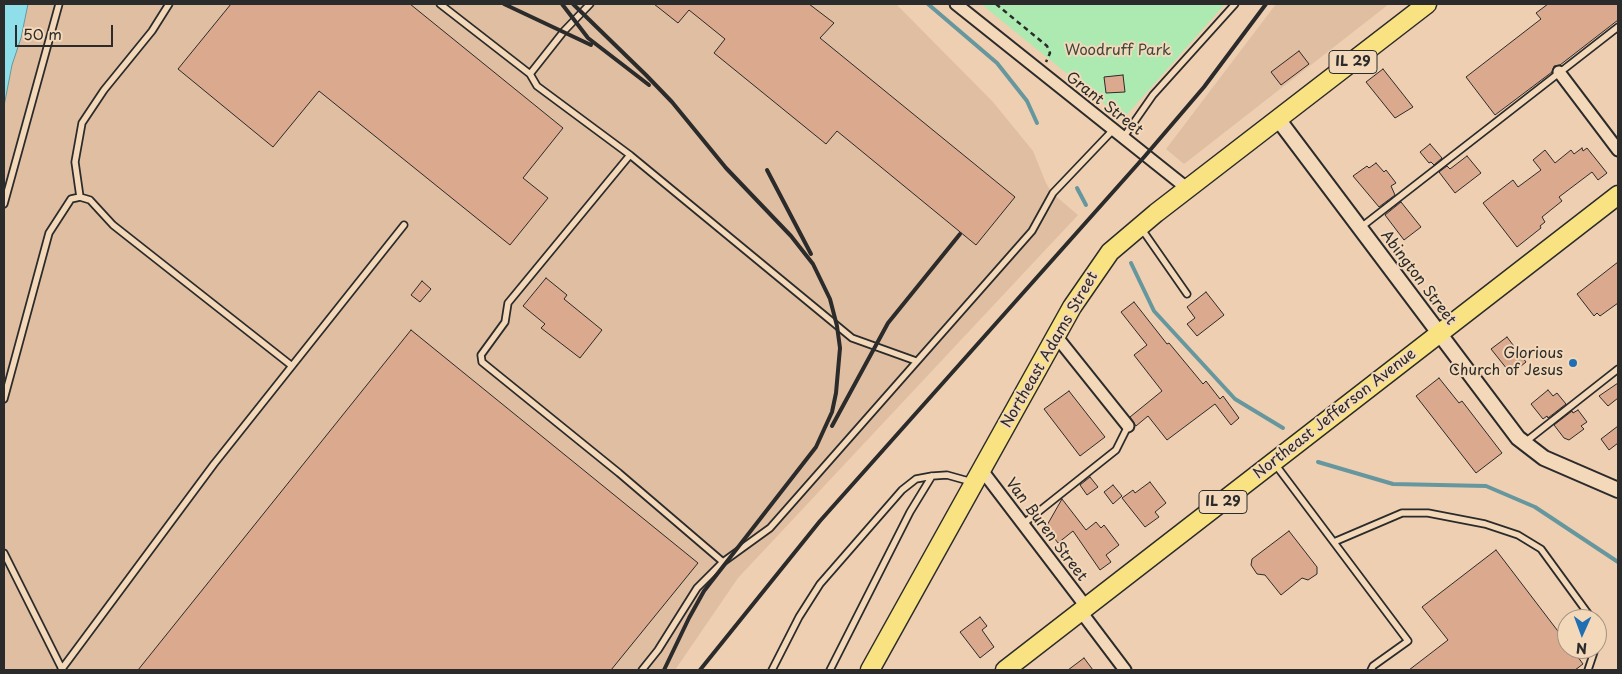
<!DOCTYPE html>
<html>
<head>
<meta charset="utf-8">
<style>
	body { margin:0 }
	#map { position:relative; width:1622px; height:674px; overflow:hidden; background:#eecfb1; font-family:"Playpen Sans",sans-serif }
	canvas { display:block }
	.frame { position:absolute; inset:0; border:5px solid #2b2b2b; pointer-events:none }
	.north { position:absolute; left:1557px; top:609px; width:50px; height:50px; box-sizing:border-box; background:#f3d8ba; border:1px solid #a39381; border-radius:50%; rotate:182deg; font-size:14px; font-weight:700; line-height:20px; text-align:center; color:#2b2b2b }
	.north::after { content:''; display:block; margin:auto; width:18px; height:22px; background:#1f6fb2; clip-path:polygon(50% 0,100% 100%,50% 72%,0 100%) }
	.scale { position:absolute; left:15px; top:25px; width:98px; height:22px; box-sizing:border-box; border:2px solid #2b2b2b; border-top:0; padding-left:6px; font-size:15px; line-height:18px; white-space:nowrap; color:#2b2b2b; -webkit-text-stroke:4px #f3d8ba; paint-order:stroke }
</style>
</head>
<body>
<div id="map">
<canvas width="1622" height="674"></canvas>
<div class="frame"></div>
<div class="north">N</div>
<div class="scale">50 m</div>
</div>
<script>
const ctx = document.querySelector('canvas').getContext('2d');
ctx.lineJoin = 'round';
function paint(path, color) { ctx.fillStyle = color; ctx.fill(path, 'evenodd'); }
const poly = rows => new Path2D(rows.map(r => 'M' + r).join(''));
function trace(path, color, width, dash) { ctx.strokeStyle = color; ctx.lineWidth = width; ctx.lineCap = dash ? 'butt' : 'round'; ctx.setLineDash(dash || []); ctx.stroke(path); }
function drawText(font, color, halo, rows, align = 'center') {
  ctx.font = font + ' "Playpen Sans",sans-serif'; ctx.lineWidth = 4; ctx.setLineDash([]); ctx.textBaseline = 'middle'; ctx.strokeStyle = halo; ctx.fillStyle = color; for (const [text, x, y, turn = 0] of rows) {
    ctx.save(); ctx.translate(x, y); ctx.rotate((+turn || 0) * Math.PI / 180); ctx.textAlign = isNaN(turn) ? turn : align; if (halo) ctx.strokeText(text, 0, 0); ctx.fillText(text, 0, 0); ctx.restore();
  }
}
const built = poly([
	[28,4,896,4,993,102,1033,151,1046,183,1052,193,1078,215,738,578,675,670,4,670,4,106,12,65,21,38],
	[1276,4,1389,4,1184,164,1166,149]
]);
const green = poly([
	[981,4,1225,4,1123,119]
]);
const water = poly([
	[4,4,28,4,21,38,12,65,4,106,4,4]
]);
const stream = poly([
	[928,4,997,63,1027,101,1037,123],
	[1077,188,1086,205],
	[1131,263,1154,311,1235,399,1283,428],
	[1318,462,1393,484,1486,486,1535,507,1618,562]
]);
const building = poly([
	[231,4,410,4,563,128,523,178,548,198,510,245,319,91,273,147,178,69,231,4],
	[654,4,809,4,834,23,820,38,1015,197,976,245,837,131,826,144,714,53,725,39,689,10,678,23,654,4],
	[1548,4,1618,4,1618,20,1560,65,1554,66,1552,72,1495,115,1466,77,1541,19,1536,13,1548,4],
	[1299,51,1309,64,1281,85,1271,72,1299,51],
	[1383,69,1413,107,1395,118,1366,82,1383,69],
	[1123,75,1125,92,1106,93,1104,77,1123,75],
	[1430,144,1442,158,1434,165,1431,162,1429,163,1420,152,1430,144],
	[1582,148,1583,151,1587,148,1607,173,1598,180,1592,172,1559,197,1562,201,1542,217,1545,222,1540,226,1541,228,1517,247,1483,203,1513,180,1518,187,1541,170,1533,160,1545,150,1555,163,1571,150,1574,154,1582,148],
	[1467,156,1481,173,1455,193,1439,172,1447,166,1450,169,1467,156],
	[1376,163,1384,172,1386,170,1396,183,1391,186,1395,195,1379,207,1353,176,1367,166,1369,168,1376,163],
	[1401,202,1421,227,1404,240,1385,215,1401,202],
	[1618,262,1618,303,1600,316,1597,313,1594,316,1577,294,1618,262],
	[546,278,567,295,564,299,602,330,580,358,541,328,545,324,523,306,546,278],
	[422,281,431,289,420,302,411,295,422,281],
	[1206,292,1224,315,1197,336,1187,324,1195,318,1187,307,1206,292],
	[1134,302,1167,344,1169,343,1203,384,1206,381,1220,399,1223,396,1239,418,1231,425,1215,404,1167,440,1148,416,1136,426,1130,417,1162,391,1134,355,1147,345,1121,312,1134,302],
	[411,330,698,563,611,670,138,670,411,330],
	[1507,337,1526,362,1511,374,1491,349,1507,337],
	[1439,378,1459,403,1462,401,1502,453,1476,473,1416,396,1439,378],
	[1618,383,1618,398,1608,406,1599,396,1618,383],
	[1548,390,1553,396,1557,393,1566,404,1548,418,1547,416,1543,419,1531,404,1548,390],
	[1069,391,1105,437,1080,456,1044,409,1069,391],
	[1578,410,1587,422,1581,426,1584,429,1569,440,1564,438,1554,425,1572,411,1573,413,1578,410],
	[1618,426,1618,443,1609,450,1601,439,1618,426],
	[1090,477,1098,487,1087,495,1080,485,1090,477],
	[1150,482,1166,503,1155,512,1159,517,1145,527,1122,498,1133,490,1135,493,1150,482],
	[1113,485,1122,496,1113,504,1104,492,1113,485],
	[1062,499,1086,530,1096,522,1101,528,1104,525,1119,545,1106,555,1111,562,1100,570,1073,531,1058,543,1046,527,1062,499],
	[1289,531,1317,567,1317,574,1308,580,1302,578,1281,595,1265,575,1257,574,1251,565,1252,559,1289,531],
	[1496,550,1567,643,1567,649,1572,649,1583,664,1575,670,1409,670,1448,640,1422,607,1496,550],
	[980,617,987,626,982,630,994,647,980,658,960,632,980,617],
	[1084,658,1093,670,1068,670,1084,658]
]);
const path = poly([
	[996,4,1047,46,1050,53,1046,62]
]);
const service = poly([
	[440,4,530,74],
	[590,4,564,31,530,74,537,86,630,155],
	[1123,138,1153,95,1235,4],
	[80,197,75,162,82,123,104,90,152,31,169,4],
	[4,204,59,4],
	[1141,228,1187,294],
	[1360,228,1618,27],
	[4,399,49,233,71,199,80,197,90,200,113,225,292,366],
	[1524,443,1618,369],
	[1275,464,1408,641,1373,666,1371,670],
	[1023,524,1116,450,1128,426],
	[1334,542,1402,513,1428,513,1485,524,1518,535,1541,549,1592,619],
	[4,553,62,669],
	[723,562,619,473,482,362,481,355,505,322,508,303,630,155,852,338,916,361],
	[61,670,214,464,404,225],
	[642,670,658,650,697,588,723,562,770,528,1032,231,1053,193,1113,130],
	[772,670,799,617,820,584,902,490,916,479,932,476,947,475,972,482],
	[830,670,910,512,932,476],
	[1588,670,1595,649]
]);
const minor = poly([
	[956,4,1188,189],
	[1559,72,1618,150],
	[1056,336,1128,426],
	[981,469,1087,608],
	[1082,613,1125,670]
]);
const tertiary = poly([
	[1278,119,1518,438,1544,458,1618,490]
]);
const primary = poly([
	[870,670,1072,307,1110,252,1156,213,1427,4],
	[1005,670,1618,195]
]);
const rail = poly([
	[504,4,591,45],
	[562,4,588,38,649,85],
	[573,4,646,75,672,102,726,168,791,236,813,264,830,299,837,326,840,348,836,393,832,412,816,447,704,591,689,618,664,670],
	[767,170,811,254],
	[832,426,888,323,960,234],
	[700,670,820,521,1145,156,1204,87,1266,4]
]);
const markers = [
	[1573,363,5,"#1f6fb2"]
];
const shields = [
	[1353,62,48],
	[1223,502,48]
];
const shieldNames = [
	["IL 29",1353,62],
	["IL 29",1223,502]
];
const parkNames = [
	["Woodruff Park",1118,51]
];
const streetNames = [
	["Grant Street",1104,104,38],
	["Abington Street",1418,278,53],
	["Northeast Adams Street",1050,350,-60],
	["Northeast Jefferson Avenue",1335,414,-38],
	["Van Buren Street",1046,530,53]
];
const poiNames = [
	["Glorious",1563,354],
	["Church of Jesus",1563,371]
];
paint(built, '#e0bea1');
paint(green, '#aceab1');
paint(water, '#8fdfeb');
trace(water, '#67979e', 1);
trace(stream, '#67979e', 4);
paint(building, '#dba98e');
trace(building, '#2b2b2b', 1);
trace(service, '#2b2b2b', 9);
trace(minor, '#2b2b2b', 15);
trace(tertiary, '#2b2b2b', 18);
trace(primary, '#2b2b2b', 21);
trace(path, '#2b2b2b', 2.5, [5, 4]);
trace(service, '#f3d8ba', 5.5);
trace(minor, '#f3d8ba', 11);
trace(tertiary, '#f3d8ba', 14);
trace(primary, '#f8e281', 18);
trace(rail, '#2b2b2b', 4);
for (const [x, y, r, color] of markers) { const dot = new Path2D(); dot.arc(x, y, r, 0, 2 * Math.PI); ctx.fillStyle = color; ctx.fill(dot); trace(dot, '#f3d8ba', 2); }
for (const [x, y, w] of shields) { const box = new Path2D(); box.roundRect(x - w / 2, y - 11.5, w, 23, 4); ctx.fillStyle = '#f3d8ba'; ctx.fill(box); trace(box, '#2b2b2b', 1); }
drawText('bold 14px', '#2b2b2b', null, shieldNames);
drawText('15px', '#3e483f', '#f3d8ba', parkNames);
drawText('15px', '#2b2b2b', '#f3d8ba', streetNames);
drawText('15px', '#2b2b2b', '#f3d8ba', poiNames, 'right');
</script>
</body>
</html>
